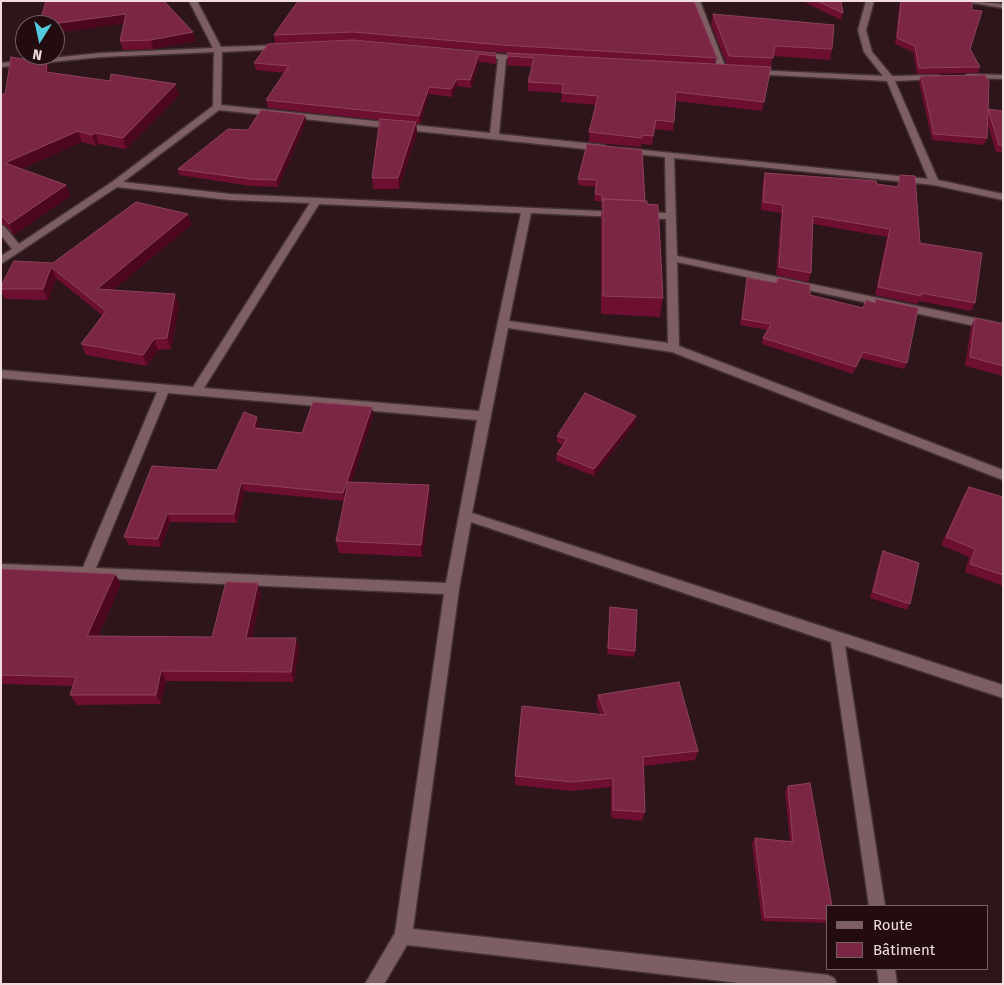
<!DOCTYPE html>
<html>
<head>
<meta charset="utf-8">
<style>
	body { margin:0 }
	#map { position:relative; width:1004px; height:985px; overflow:hidden; background:#2d1519; font-family:"Fira Sans",sans-serif }
	canvas { display:block }
	.frame { position:absolute; inset:0; border:2px solid #efdddf; pointer-events:none }
	.legend { position:absolute; left:826px; top:905px; width:162px; height:65px; box-sizing:border-box; background:#230c10; border:1px solid #756063; margin:0; padding:6px 9px; list-style:none; font-size:15px; color:#efdddf }
	.legend li { display:flex; align-items:center; gap:10px; height:25px }
	.legend b { width:25px; border:1px solid #756063 }
	.north { position:absolute; left:15px; top:15px; width:50px; height:50px; box-sizing:border-box; background:#230c10; border:1px solid #756063; border-radius:50%; rotate:190deg; font-size:14px; font-weight:700; line-height:20px; text-align:center; color:#efdddf }
	.north::after { content:''; display:block; margin:auto; width:18px; height:22px; background:#55cadf; clip-path:polygon(50% 0,100% 100%,50% 72%,0 100%) }
</style>
</head>
<body>
<div id="map">
<canvas width="1004" height="985"></canvas>
<div class="frame"></div>
<ul class="legend">
<li><b style="height:6px;background:#7d5f63"></b>Route</li>
<li><b style="height:14px;background:#7b2644"></b>Bâtiment</li>
</ul>
<div class="north">N</div>
</div>
<script>
const ctx = document.querySelector('canvas').getContext('2d');
ctx.lineJoin = 'round';
const poly = rows => new Path2D(rows.map(r => 'M' + r).join(''));
function trace(path, color, width, dash) { ctx.strokeStyle = color; ctx.lineWidth = width; ctx.lineCap = dash ? 'butt' : 'round'; ctx.setLineDash(dash || []); ctx.stroke(path); }
function paint(path, color) { ctx.fillStyle = color; ctx.fill(path, 'evenodd'); }
const minor = poly([
	[189,1,197,1,221,47,282,45,286,47,282,49,222,52,221,105,490,133,498,59,479,57,475,55,479,53,523,56,527,58,526,60,506,59,499,134,604,145,608,148,604,151,219,110,123,182,230,194,621,212,621,216,618,217,531,213,509,321,668,343,666,219,643,218,638,215,643,212,666,213,665,157,626,153,623,152,623,148,928,179,887,81,753,74,749,72,753,70,883,76,864,52,858,30,866,1,874,1,866,30,872,52,892,76,938,75,942,77,938,79,895,81,938,180,1003,194,1003,200,934,185,674,158,677,256,1003,324,1003,332,677,262,679,346,1003,470,1003,480,672,352,508,328,472,513,1003,685,1003,698,845,646,885,906,869,906,831,642,471,522,459,589,413,929,828,975,834,978,837,984,748,984,407,945,384,984,365,984,395,933,444,594,1,574,1,564,83,567,157,392,1,378,1,370,193,387,310,203,230,200,117,187,1,264,1,256,12,249,1,235,1,225,4,226,19,244,112,182,213,106,214,52,101,57,1,67,1,63,101,53,213,48,189,1],
	[319,204,521,213,479,411,204,388,319,204],
	[168,393,477,420,446,583,96,568,168,393],
	[692,1,700,1,727,71,726,73,719,71,692,1],
	[968,1,1003,4,1003,8,972,3,968,1],
	[967,74,1003,75,1003,79,970,78,966,76,967,74],
	[877,969,895,969,897,984,879,984,877,969]
]);
const wall = poly([
	[46,1,193,32,195,41,153,49,123,50,120,41,124,23,55,33,55,25],
	[298,1,717,58,715,64,727,65,711,24,713,14,832,49,830,60,773,56,762,111,676,101,673,131,655,129,652,145,641,144,641,147,589,142,589,132,596,105,561,102,562,93,528,91,528,82,532,67,507,65,508,53,354,40,275,43,274,35],
	[802,1,841,1,843,13,841,20],
	[900,1,972,1,970,49,980,67,978,73,917,74,913,52,895,44],
	[496,53,496,64,479,62,471,88,457,86,452,97,429,94,420,124,416,123,417,133,399,189,373,189,372,178,379,120,268,108,266,100,285,73,256,70,254,63],
	[50,72,179,95,126,149,99,144,96,146,82,142,21,169,66,185,70,196,14,235,5,225,1,224,1,93,5,95],
	[921,76,988,109,1003,111,1003,153,996,152,987,122,987,138,984,145,932,140,919,82],
	[305,115,306,121,278,187,251,186,179,175,178,169,248,130],
	[587,144,645,201,663,298,660,317,601,314,601,218,602,208,601,208,602,201,594,201,596,187,578,185,578,179],
	[765,173,897,187,900,175,920,243,975,303,971,311,919,301,917,304,875,295,887,237,813,224,811,273,808,282,776,275,781,213,761,210,763,181],
	[188,214,191,225,113,290,179,305,171,349,158,350,147,366,86,355,81,344,103,316,56,278,48,300,5,299,1,291,1,286,53,263],
	[747,278,776,283,778,278,810,295,863,308,866,300,875,303,876,299,907,363,904,369,860,358,853,374,762,344,763,338,767,330,740,325],
	[975,318,1003,324,1003,376,965,366,971,327],
	[372,407,373,416,351,482,429,485,430,498,422,557,339,553,336,541,344,501,244,491,237,523,170,522,161,547,129,545,124,537,217,470,259,425,259,428,302,433],
	[636,416,635,423,594,476,556,461,557,454,563,445,557,442,557,436],
	[969,487,1003,497,1003,586,965,572,969,557,941,545,964,495],
	[883,551,910,604,907,610,870,598,880,558],
	[1,569,121,584,98,636,212,637,261,593,252,638,296,638,299,648,294,682,166,681,161,704,77,705,70,695,73,686,1,684],
	[610,607,635,651,634,657,607,654],
	[598,695,698,751,695,760,644,766,645,812,642,821,611,818,611,787,571,791,515,785,515,776,600,714,596,704],
	[788,786,828,906,828,923,762,921,752,843,755,838,790,841,785,791]
]);
const shadedWall = poly([
	[126,14,129,23,55,33,55,25,44,25],
	[193,32,195,41,153,49,151,40],
	[479,54,479,62,471,88,470,80],
	[47,63,51,74,46,72],
	[457,79,457,86,452,97,451,89],
	[176,84,179,95,126,149,123,138],
	[429,87,429,94,420,124,419,116],
	[305,115,306,121,278,187,276,180],
	[416,122,417,133,399,189,398,178],
	[78,131,82,142,9,174,5,163],
	[95,133,99,144,96,146,92,135],
	[66,185,70,196,14,235,9,224],
	[188,214,191,225,102,299,97,289],
	[1,236,4,242,1,243],
	[51,267,56,278,48,300,43,289],
	[175,294,179,305,171,349,167,338],
	[154,339,158,350,147,366,143,355],
	[372,407,373,416,345,501,343,493],
	[636,416,635,423,594,476,594,469],
	[257,417,259,425,257,436,254,428],
	[241,483,244,491,237,523,234,514],
	[429,485,430,498,422,557,421,545],
	[167,514,170,522,161,547,158,539],
	[115,574,121,584,93,646,87,636],
	[258,583,261,593,250,647,246,638],
	[296,638,299,648,294,682,291,672],
	[161,671,166,681,161,704,156,695]
]);
const building = poly([
	[46,1,164,1,193,32,151,40,120,41,126,14,44,25,39,25,46,1],
	[298,1,694,1,717,58,502,45,353,32,274,35,298,1],
	[817,1,841,1,843,13,817,1],
	[901,1,972,1,972,10,982,11,970,49,980,67,919,68,915,46,897,38,901,1],
	[713,14,834,25,832,49,775,46,773,58,729,56,713,14],
	[353,40,496,53,496,56,479,54,470,80,457,79,451,89,429,87,419,116,266,100,289,66,254,63,268,44,353,40],
	[508,53,771,67,764,102,676,92,674,122,656,120,653,136,642,135,642,138,589,132,598,96,562,93,563,84,528,82,534,58,507,56,508,53],
	[11,57,47,63,46,72,110,81,111,74,176,84,123,138,95,133,92,135,78,131,5,163,66,185,9,224,1,215,1,93,5,95,11,57],
	[985,75,989,82,987,138,934,134,921,76,985,75],
	[988,109,1003,111,1003,146,999,145,988,109],
	[261,110,305,115,276,180,250,179,178,169,228,129,248,130,261,110],
	[380,119,416,122,398,178,372,178,380,119],
	[587,144,642,150,645,201,603,199,603,202,602,202,602,195,595,194,597,180,578,179,587,144],
	[765,173,876,181,877,184,898,187,900,175,915,176,920,243,982,253,975,303,921,293,921,296,878,287,890,229,813,216,811,273,779,267,783,205,763,202,765,173],
	[603,199,647,201,647,204,658,205,663,298,603,296,603,199],
	[136,202,188,214,97,289,175,294,167,338,154,339,143,355,81,344,106,311,51,267,43,289,1,289,1,286,14,261,53,263,136,202],
	[747,278,777,283,778,278,810,285,810,295,863,308,866,300,875,303,876,299,918,308,907,363,863,352,856,367,763,338,771,324,742,319,747,278],
	[975,318,1003,324,1003,366,970,357,975,318],
	[585,393,636,416,594,469,557,454,567,439,557,436,585,393],
	[313,402,372,407,343,493,241,483,234,514,167,514,158,539,124,537,152,466,217,470,244,412,257,417,254,428,302,433,313,402],
	[348,482,429,485,421,545,336,541,348,482],
	[969,487,1003,497,1003,575,970,564,975,549,946,537,969,487],
	[883,551,919,563,910,604,873,592,883,551],
	[1,569,115,574,87,636,212,637,226,582,258,583,246,638,296,638,291,672,161,671,156,695,70,695,76,677,1,675,1,569],
	[610,607,637,610,635,651,608,648,610,607],
	[679,682,698,751,643,757,645,812,613,810,613,778,572,782,515,776,522,706,606,715,598,695,679,682],
	[810,783,832,906,828,906,828,919,765,917,755,838,793,842,788,786,810,783]
]);
trace(minor, '#443235', 3);
paint(minor, '#7d5f63');
paint(wall, '#6d0f31');
paint(shadedWall, '#4d0820');
paint(building, '#7b2644');
trace(building, '#8d425c', 1);
</script>
</body>
</html>
